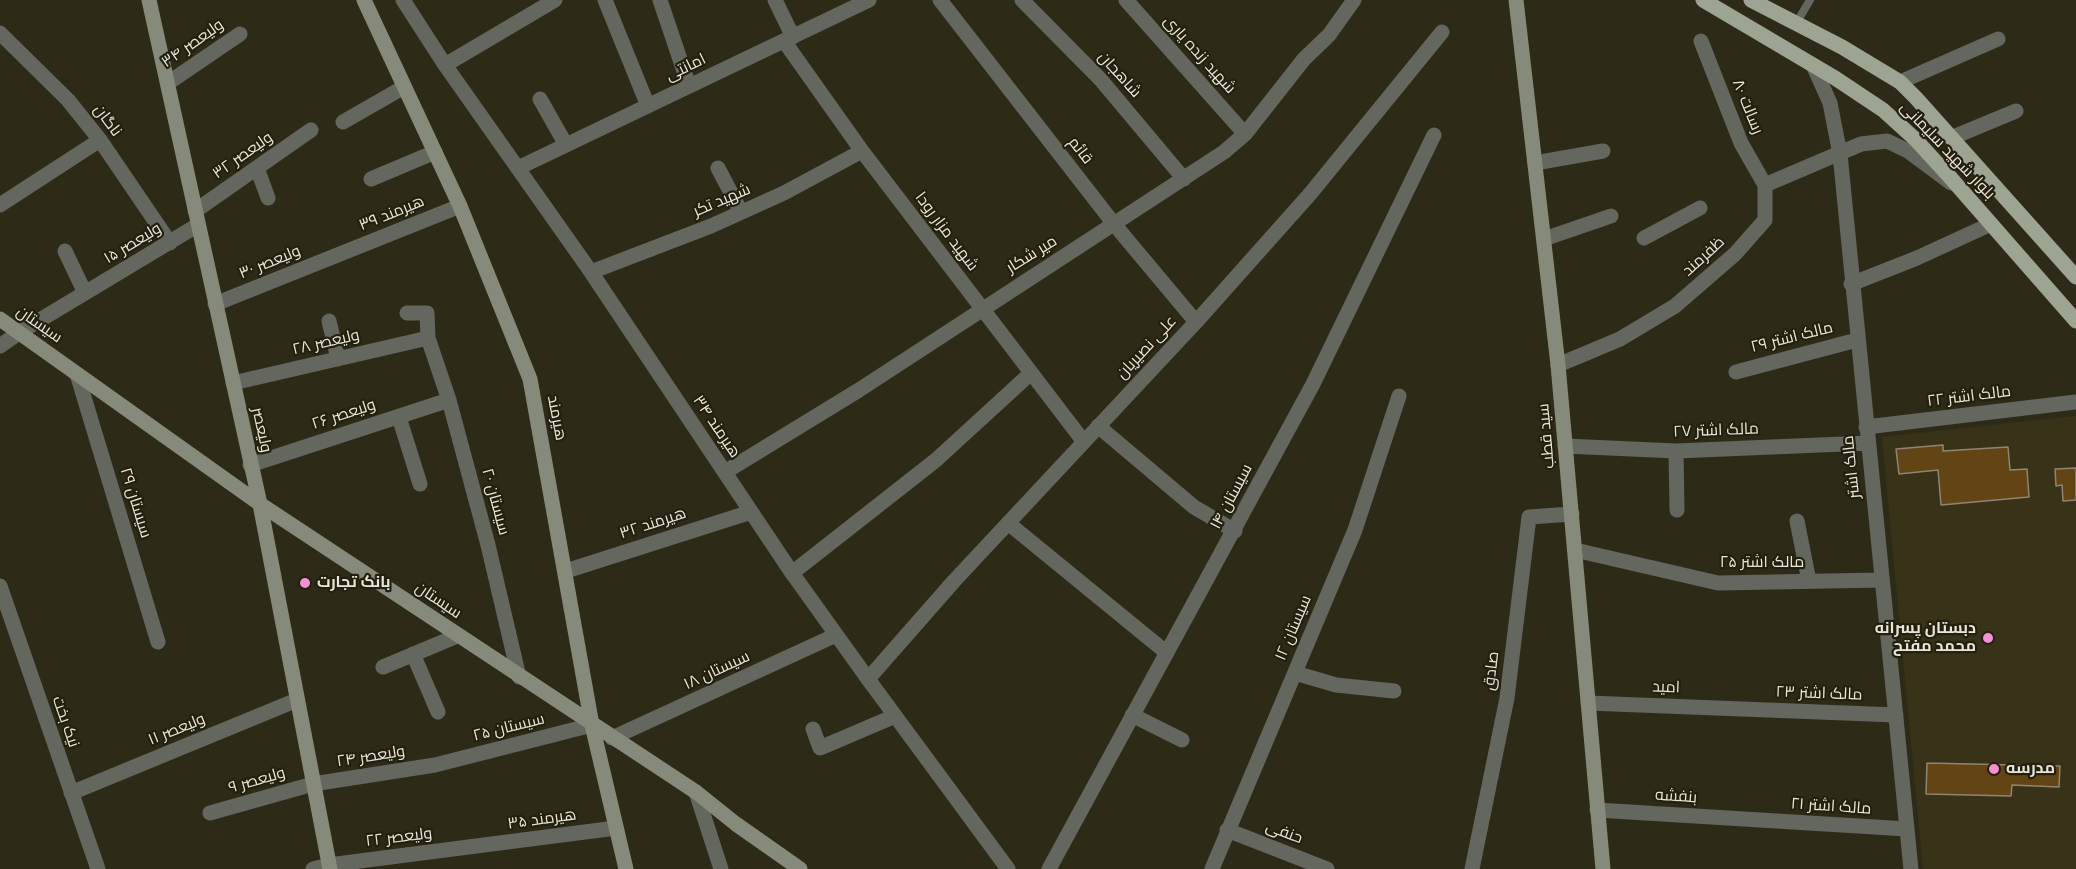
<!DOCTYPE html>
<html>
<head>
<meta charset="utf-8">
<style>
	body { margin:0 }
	canvas { display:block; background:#2e2a18 }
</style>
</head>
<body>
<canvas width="2076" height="869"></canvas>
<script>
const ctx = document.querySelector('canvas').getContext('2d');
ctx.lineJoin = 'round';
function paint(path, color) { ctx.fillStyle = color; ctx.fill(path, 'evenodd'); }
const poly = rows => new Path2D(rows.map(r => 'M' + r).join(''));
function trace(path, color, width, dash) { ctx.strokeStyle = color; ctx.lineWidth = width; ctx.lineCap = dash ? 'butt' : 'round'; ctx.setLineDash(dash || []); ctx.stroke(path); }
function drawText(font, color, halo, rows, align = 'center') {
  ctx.font = font + ' Roboto,Cairo,sans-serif'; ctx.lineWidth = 4.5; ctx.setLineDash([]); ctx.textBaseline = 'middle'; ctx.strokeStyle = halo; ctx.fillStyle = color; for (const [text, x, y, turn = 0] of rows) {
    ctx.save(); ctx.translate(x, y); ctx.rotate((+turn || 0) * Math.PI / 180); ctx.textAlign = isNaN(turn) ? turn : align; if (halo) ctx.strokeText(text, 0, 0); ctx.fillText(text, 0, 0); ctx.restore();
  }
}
const built = poly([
	[2076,416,2076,869,1923,869,1882,437]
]);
const building = poly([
	[1943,445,1943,451,2008,447,2010,470,2027,469,2029,497,1941,505,1938,470,1899,474,1896,449,1943,445],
	[2076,468,2076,500,2063,501,2062,485,2056,486,2055,469,2076,468],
	[1927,763,2060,766,2059,787,2012,785,2011,796,1926,794,1927,763]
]);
const lane = poly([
	[1797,22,1810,0]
]);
const street = poly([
	[403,0,445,65,591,272,792,573,868,679,1008,869],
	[605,0,648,106],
	[660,0,689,86],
	[775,0,793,37],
	[940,0,1114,224,1196,322],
	[1022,0,1101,80,1184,179],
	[1126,0,1245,134],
	[0,33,68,100,100,140,170,243],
	[784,41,862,151,1084,442],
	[1701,41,1741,143,1765,185],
	[445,65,555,0],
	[1813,65,1830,103,1840,154,1911,869],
	[1900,82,1998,39],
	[168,83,240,34],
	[540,99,566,145],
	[343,122,404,87],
	[1951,138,2016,111],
	[1535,163,1603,151],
	[257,168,268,198],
	[518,168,869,0],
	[718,168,741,212],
	[371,179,435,152],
	[0,205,100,140],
	[195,211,311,130],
	[1644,238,1700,208],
	[1544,239,1611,216],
	[65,251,85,293],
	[591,272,711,226,784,193,862,151],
	[1851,284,1917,258,1991,224],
	[215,304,460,206],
	[407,313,427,313,428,338,449,400,488,545,519,677],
	[329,321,338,359],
	[0,346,20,332,198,225],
	[1558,365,1620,339,1675,306,1735,254,1765,220,1765,185,1861,144,1887,141,1908,151,1951,183],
	[1736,372,1857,340],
	[77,374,158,642],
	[233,383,428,338],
	[399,417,420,484],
	[1098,426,1194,507,1235,531],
	[1866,427,2076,402],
	[1565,446,1676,451,1868,443],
	[1676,451,1677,510],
	[250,465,449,400],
	[725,472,859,390,1224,152,1245,134,1304,59,1329,35,1354,0],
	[1797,521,1809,581],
	[1008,523,1167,653],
	[1575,550,1718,583,1882,580],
	[566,571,751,512],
	[792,573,936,460,1031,373],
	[0,586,98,869],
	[413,654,438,712],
	[383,667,457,636],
	[1295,673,1336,685,1394,691],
	[868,679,954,581,1196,322,1310,194,1442,32],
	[1588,703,1896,715],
	[1132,715,1182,740],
	[813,729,820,748,895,716],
	[612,738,836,635],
	[696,792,721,869],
	[71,793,297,700],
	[1597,810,1907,829],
	[210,813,313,784,435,765,592,725],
	[1227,830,1327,869],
	[313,869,329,865,616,828],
	[1049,869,1313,384,1434,135],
	[1212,869,1355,530,1399,396],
	[1472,869,1507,698,1529,517,1572,514]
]);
const secondary = poly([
	[149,0,260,504,330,869],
	[364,0,460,206,530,379,592,725,626,869],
	[1516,0,1558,365,1603,869],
	[0,319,260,504,696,792,736,824,800,869]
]);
const primary = poly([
	[1703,0,1835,78,1883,110,1915,139,1949,176,2076,321],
	[1751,0,1842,47,1900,82,1916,98,2076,277]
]);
const markers = [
	[305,583,6,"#f491d3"],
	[1988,638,6,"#f491d3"],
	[1994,769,6,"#f491d3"]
];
const streetNames = [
	["ولیعصر ۳۴",193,44,-35],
	["شهید زنده یاری",1199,55,48],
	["امانتی",686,68,-26],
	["شاهجان",1119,75,48],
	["رسالت ۸۰",1747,107,68],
	["ناگان",107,121,53],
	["قائم",1080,151,52],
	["بلوار شهید سلیمانی",1947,151,46],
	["ولیعصر ۳۲",243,156,-35],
	["شهید تکر",722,201,-23],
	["هیرمند ۳۹",392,214,-22],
	["شهید مزار رودا",946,232,53],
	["ولیعصر ۱۵",133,244,-31],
	["میر شکار",1032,255,-32],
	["ظفرمند",1704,257,-42],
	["ولیعصر ۳۰",270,263,-22],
	["سیستان",39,325,35],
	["مالک اشتر ۲۹",1792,338,-14],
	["ولیعصر ۲۸",326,343,-13],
	["علی نصیریان",1147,348,-47],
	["مالک اشتر ۲۲",1969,397,-7],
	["ولیعصر ۲۶",344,415,-18],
	["هیرمند",556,418,79],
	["هیرمند ۳۴",716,427,56],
	["ولیعصر",261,430,78],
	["مالک اشتر ۲۷",1716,431,-2],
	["سید قطب",1547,436,-95],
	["مالک اشتر",1852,467,-96],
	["سیستان ۱۴",1232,497,-62],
	["سیستان ۲۰",495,502,75],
	["سیستان ۲۹",135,503,73],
	["هیرمند ۳۲",653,524,-18],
	["مالک اشتر ۲۵",1762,563],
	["سیستان",438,601,34],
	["سیستان ۱۲",1294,628,-67],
	["سیستان ۱۸",717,671,-25],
	["صادق",1492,671,-83],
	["امید",1666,688,2],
	["مالک اشتر ۲۳",1819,694,2],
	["نیک بخت",65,722,71],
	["سیستان ۲۵",509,728,-14],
	["ولیعصر ۱۱",177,730,-22],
	["ولیعصر ۲۴",371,757,-9],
	["ولیعصر ۹",257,781,-16],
	["بنفشه",1676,797,4],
	["مالک اشتر ۲۱",1831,807,4],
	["هیرمند ۳۵",542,820,-8],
	["حنفی",1284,833,21],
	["ولیعصر ۲۲",399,838,-7]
];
const poiNames = [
	["بانک تجارت",317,583],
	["دبستان پسرانه",1976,629,"right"],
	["محمد مفتح",1976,647,"right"],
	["مدرسه",2006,769]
];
paint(built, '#383218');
paint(building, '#624415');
trace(building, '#928472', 1.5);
trace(lane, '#64675e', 8);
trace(street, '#64675e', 15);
trace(secondary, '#858a7b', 15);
trace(primary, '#9ea492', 15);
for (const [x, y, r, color] of markers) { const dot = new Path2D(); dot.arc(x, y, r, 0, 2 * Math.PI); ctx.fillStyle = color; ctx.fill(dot); trace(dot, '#24200e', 2); }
drawText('16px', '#e8e6da', '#24200e', streetNames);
drawText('bold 16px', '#e8e6da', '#24200e', poiNames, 'left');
</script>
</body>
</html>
